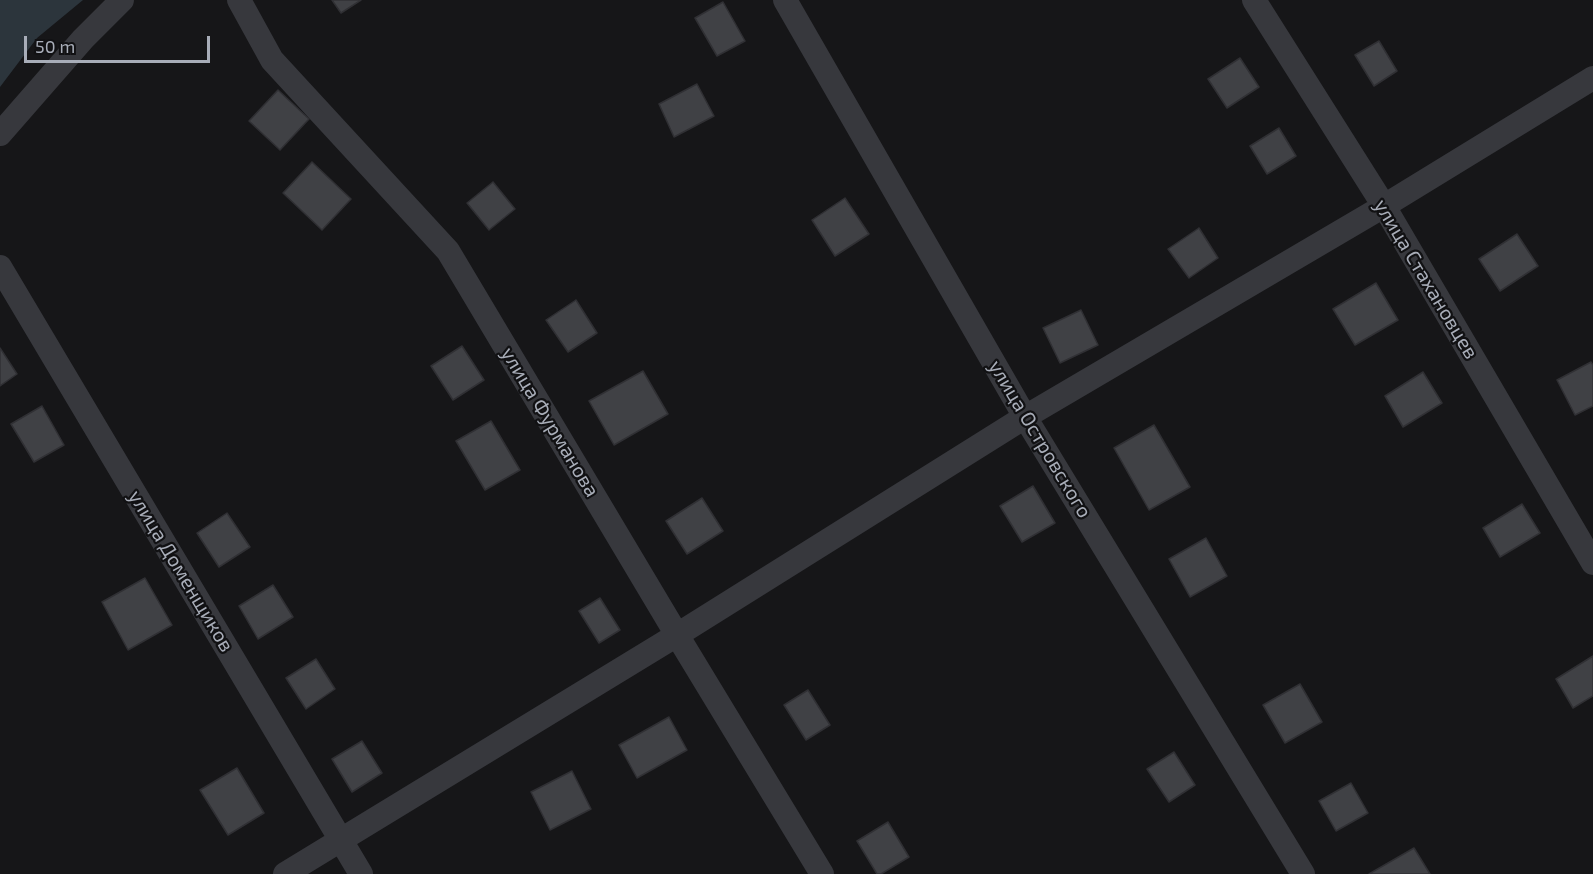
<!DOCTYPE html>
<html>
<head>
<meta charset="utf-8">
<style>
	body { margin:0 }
	#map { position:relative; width:1593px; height:874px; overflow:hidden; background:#161618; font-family:"Exo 2",sans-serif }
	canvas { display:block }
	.scale { position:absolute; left:24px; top:36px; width:186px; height:27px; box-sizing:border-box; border:3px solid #a8adb8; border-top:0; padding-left:8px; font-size:18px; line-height:21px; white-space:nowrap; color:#a8adb8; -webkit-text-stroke:4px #111113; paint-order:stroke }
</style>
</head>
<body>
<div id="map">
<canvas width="1593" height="874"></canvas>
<div class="scale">50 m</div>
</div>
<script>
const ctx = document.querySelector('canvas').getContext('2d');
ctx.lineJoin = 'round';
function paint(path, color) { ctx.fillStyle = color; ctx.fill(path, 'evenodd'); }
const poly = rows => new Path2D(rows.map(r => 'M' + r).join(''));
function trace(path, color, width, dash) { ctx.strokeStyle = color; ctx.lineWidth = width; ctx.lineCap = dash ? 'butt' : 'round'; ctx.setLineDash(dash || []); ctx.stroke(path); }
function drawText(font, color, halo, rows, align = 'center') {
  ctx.font = font + ' "Exo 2",sans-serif'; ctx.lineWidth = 4.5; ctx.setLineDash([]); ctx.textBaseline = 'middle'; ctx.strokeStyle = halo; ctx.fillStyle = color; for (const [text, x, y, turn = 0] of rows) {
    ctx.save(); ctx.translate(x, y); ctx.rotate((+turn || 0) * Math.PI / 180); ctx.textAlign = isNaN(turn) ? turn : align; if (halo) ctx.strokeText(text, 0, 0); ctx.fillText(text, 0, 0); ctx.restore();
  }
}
const water = poly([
	[0,0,83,0,37,38,0,87]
]);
const building = poly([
	[332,0,361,0,341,13,332,0],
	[723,2,745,41,717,56,695,18,723,2],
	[1379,41,1397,71,1374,86,1355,55,1379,41],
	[1240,58,1259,87,1227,108,1208,79,1240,58],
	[697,84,714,116,674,137,659,104,697,84],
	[278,90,309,119,280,150,249,121,278,90],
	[1279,128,1296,156,1267,174,1250,146,1279,128],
	[312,162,351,199,322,230,283,193,312,162],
	[493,182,515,209,489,230,467,203,493,182],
	[845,198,869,234,835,256,812,220,845,198],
	[1199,228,1218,258,1189,278,1168,249,1199,228],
	[1517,234,1538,266,1500,291,1479,259,1517,234],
	[1376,283,1398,320,1355,345,1333,309,1376,283],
	[576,300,597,333,568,352,546,320,576,300],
	[1081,310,1098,345,1060,363,1043,328,1081,310],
	[462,346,484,380,453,400,431,366,462,346],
	[0,348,17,374,0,386,0,348],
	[1591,362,1593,365,1593,406,1575,415,1557,380,1591,362],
	[643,371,668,414,614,445,589,401,643,371],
	[1423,372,1442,403,1403,427,1385,396,1423,372],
	[42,406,64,445,34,462,11,424,42,406],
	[491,421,520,470,485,490,456,441,491,421],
	[1154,425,1190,487,1149,510,1114,448,1154,425],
	[1033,486,1055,523,1022,542,1000,506,1033,486],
	[702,498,723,531,687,554,666,521,702,498],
	[1522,504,1540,533,1500,557,1483,528,1522,504],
	[227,513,250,547,219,567,197,533,227,513],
	[1206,538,1227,576,1190,597,1169,559,1206,538],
	[145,578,172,625,128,650,102,602,145,578],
	[273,585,293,617,258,639,239,606,273,585],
	[600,598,620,630,599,643,579,611,600,598],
	[1593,656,1593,696,1573,708,1556,679,1593,656],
	[316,659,335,689,306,709,286,678,316,659],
	[1300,684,1322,722,1285,743,1263,705,1300,684],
	[808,690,830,725,806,740,784,705,808,690],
	[669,717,687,750,637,778,619,745,669,717],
	[362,741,382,773,352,792,332,759,362,741],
	[1174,752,1195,785,1169,802,1147,769,1174,752],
	[237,768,264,813,228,835,200,790,237,768],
	[572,771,591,809,550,830,531,792,572,771],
	[1351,783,1368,813,1336,831,1319,801,1351,783],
	[888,822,909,857,881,874,877,874,857,841,888,822],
	[1414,848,1430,874,1369,874,1414,848]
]);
const minor = poly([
	[239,0,272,60,448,251,677,635,822,874],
	[785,0,1025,417,1303,874],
	[1254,0,1384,206,1593,563],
	[0,134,83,39,122,0],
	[0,267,361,874],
	[285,874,677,635,1025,417,1384,206,1593,78]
]);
const streetNames = [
	["улица Стахановцев",1426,279,59],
	["улица Фурманова",550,422,59],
	["улица Островского",1040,439,59],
	["улица Доменщиков",181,571,59]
];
paint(water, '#2c353c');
paint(building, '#404145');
trace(building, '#303034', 1.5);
trace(minor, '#37383d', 24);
drawText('20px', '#a8adb8', '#111113', streetNames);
</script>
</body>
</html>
